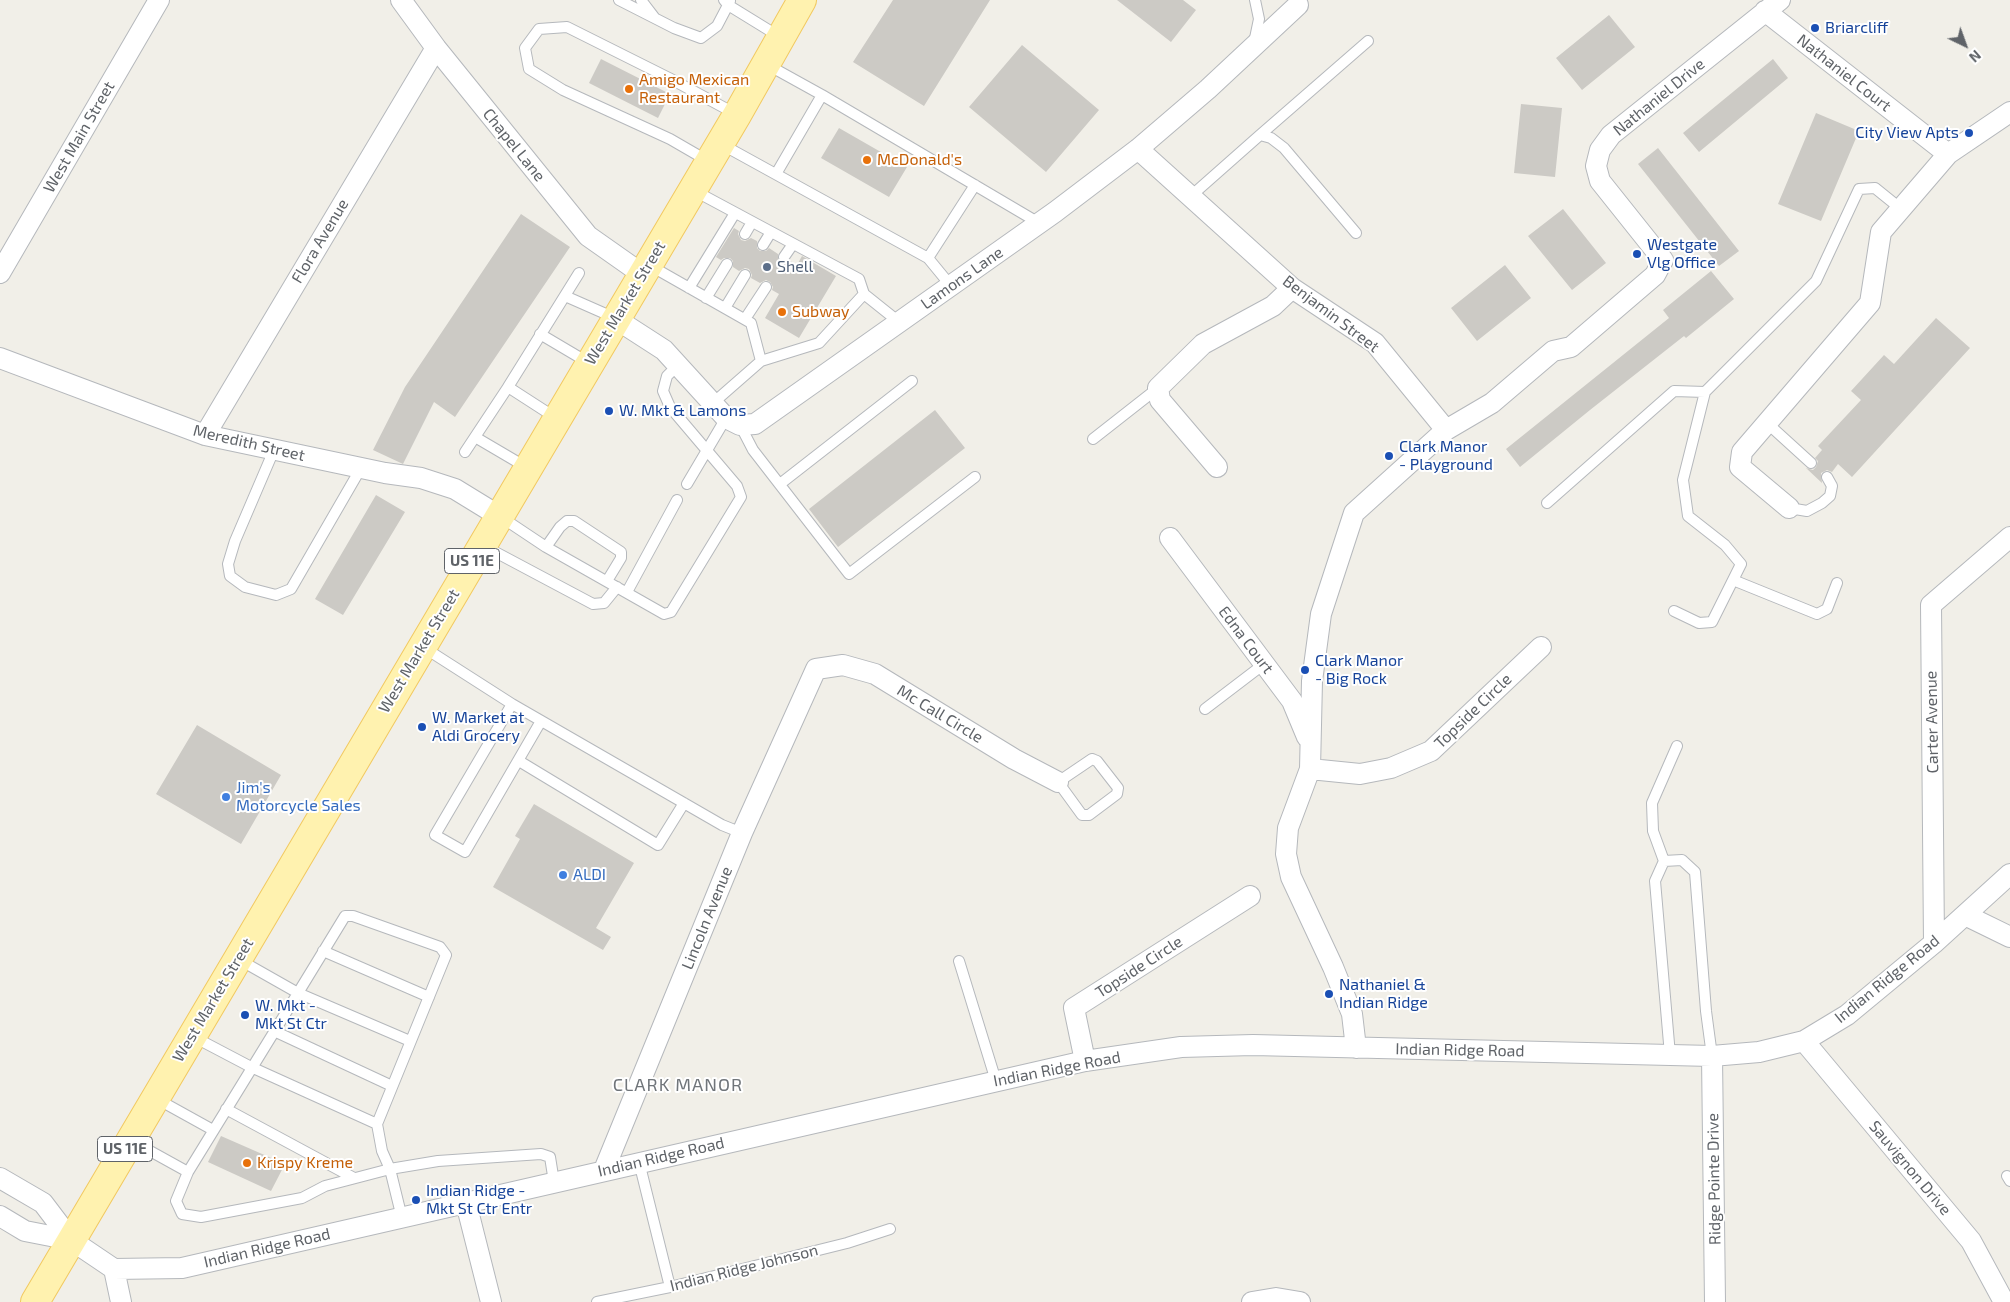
<!DOCTYPE html>
<html>
<head>
<meta charset="utf-8">
<style>
	body { margin:0 }
	#map { position:relative; width:2010px; height:1302px; overflow:hidden; background:#f1efe8; font-family:"Exo 2",sans-serif }
	canvas { display:block }
	.north { position:absolute; left:1940px; top:20px; width:50px; height:50px; -webkit-text-stroke:4px #fff; paint-order:stroke; rotate:138deg; font-size:14px; font-weight:700; line-height:20px; text-align:center; color:#5f6368 }
	.north::after { content:''; display:block; margin:auto; width:18px; height:22px; background:#5f6368; clip-path:polygon(50% 0,100% 100%,50% 72%,0 100%) }
</style>
</head>
<body>
<div id="map">
<canvas width="2010" height="1302"></canvas>
<div class="north">N</div>
</div>
<script>
const ctx = document.querySelector('canvas').getContext('2d');
ctx.lineJoin = 'round';
function paint(path, color) { ctx.fillStyle = color; ctx.fill(path, 'evenodd'); }
const poly = rows => new Path2D(rows.map(r => 'M' + r).join(''));
function trace(path, color, width, dash) { ctx.strokeStyle = color; ctx.lineWidth = width; ctx.lineCap = dash ? 'butt' : 'round'; ctx.setLineDash(dash || []); ctx.stroke(path); }
function drawText(font, color, halo, rows, align = 'center') {
  ctx.font = font + ' "Exo 2",sans-serif'; ctx.lineWidth = 4; ctx.setLineDash([]); ctx.textBaseline = 'middle'; ctx.strokeStyle = halo; ctx.fillStyle = color; for (const [text, x, y, turn = 0] of rows) {
    ctx.save(); ctx.translate(x, y); ctx.rotate((+turn || 0) * Math.PI / 180); ctx.textAlign = isNaN(turn) ? turn : align; if (halo) ctx.strokeText(text, 0, 0); ctx.fillText(text, 0, 0); ctx.restore();
  }
}
const building = poly([
	[893,0,990,0,924,106,853,62],
	[1117,0,1183,0,1196,10,1171,42],
	[1609,15,1635,47,1582,90,1556,58],
	[1022,45,1099,110,1046,172,969,107],
	[601,59,670,94,658,118,589,83],
	[1773,59,1788,78,1699,152,1683,133],
	[1521,104,1562,108,1555,177,1514,173],
	[1816,113,1859,131,1821,221,1778,204],
	[839,128,907,167,889,197,821,158],
	[1658,148,1739,251,1719,266,1638,164],
	[1563,209,1606,263,1572,290,1528,236],
	[521,214,570,247,455,417,434,402,403,464,373,450,405,387],
	[734,228,739,231,738,234,741,240,745,241,751,238,757,241,757,248,760,251,766,251,769,248,778,254,778,259,781,263,786,263,790,261,797,265,802,256,836,276,799,338,765,318,779,294,772,290,773,287,770,282,766,280,760,283,751,278,752,275,749,269,745,268,739,271,733,267,733,261,730,258,724,258,721,260,716,257],
	[1505,265,1531,298,1477,341,1451,308],
	[1711,271,1734,299,1686,338,1684,336,1590,410,1520,467,1506,449,1669,318,1663,310],
	[1936,318,1970,348,1852,477,1838,464,1832,472,1827,470,1821,473,1822,483,1806,468,1813,470,1816,467,1818,461,1815,458,1822,450,1818,446,1861,400,1851,391,1884,355,1894,364],
	[935,410,965,448,838,547,809,509],
	[376,495,405,512,343,615,315,599],
	[197,725,281,775,241,844,156,794],
	[534,804,634,863,596,928,611,937,603,950,493,887,520,839,515,836],
	[221,1136,285,1164,271,1191,208,1162]
]);
const lane = poly([
	[619,0,674,28,701,38,717,26,728,5,724,0],
	[641,0,654,17],
	[730,1,728,5,780,37],
	[1254,43,1259,19,1255,0],
	[766,64,822,95,1039,223],
	[1260,135,1368,41],
	[721,144,928,258,951,286],
	[708,161,670,139,563,90,529,69,525,48,539,29,567,27,669,78,736,114],
	[776,174,822,95],
	[693,190,859,279,864,294,899,322],
	[1191,196,1260,135,1271,138,1284,148,1356,233],
	[745,234,752,222],
	[763,245,771,232],
	[784,257,793,244],
	[928,258,975,185],
	[649,265,751,323,761,361],
	[689,288,735,213],
	[565,296,615,318],
	[706,298,727,264],
	[725,308,745,275],
	[745,319,766,287],
	[540,334,589,363],
	[713,403,761,361,819,343,864,294],
	[556,418,508,387,579,273],
	[1767,423,1811,463],
	[740,425,753,450,849,574,975,477],
	[475,437,526,467],
	[1093,439,1158,388],
	[274,450,235,541,228,564,230,576,245,587,276,595,291,589,361,468],
	[465,452,508,387],
	[687,484,726,418],
	[780,484,912,381],
	[1547,503,1674,391,1705,392],
	[1789,508,1807,511,1822,503,1830,496,1832,486,1827,477],
	[501,517,546,547,664,614,671,612,741,497,737,486,670,407,663,391,667,376,678,365],
	[482,545,593,604,604,603,617,587],
	[546,547,560,527,567,521,574,521,621,552,621,558,607,581],
	[1733,580,1817,614,1827,609,1837,583],
	[627,592,677,500],
	[1674,611,1699,623,1712,622,1741,564,1725,545,1688,516,1683,480,1705,392,1816,281,1859,189,1875,188,1901,209],
	[423,647,512,704,722,825,742,833],
	[512,704,435,835,465,852,541,721],
	[1205,709,1264,664],
	[1092,759,1097,761,1118,788,1117,794,1089,815,1082,815,1058,782,1092,759],
	[519,761,658,845,684,803],
	[1664,861,1653,831,1652,803,1677,746],
	[323,951,429,997],
	[238,959,298,993,188,1172,176,1201,182,1214,201,1217,302,1198,325,1186,390,1169,438,1161,541,1154,550,1157,554,1182],
	[959,961,996,1081],
	[274,1031,392,1086],
	[192,1036,251,1067,377,1124],
	[1670,1055,1655,881,1664,861,1682,860,1695,872,1706,1011,1712,1056],
	[157,1099,213,1130],
	[226,1109,354,1178],
	[132,1141,188,1172],
	[639,1162,670,1287],
	[2007,1176,2010,1181],
	[402,1218,390,1169,382,1151,377,1124,446,955,440,947,353,916,345,916,298,993,410,1041],
	[597,1302,670,1287,847,1243,890,1229]
]);
const street = poly([
	[401,0,436,48,588,236,642,274],
	[1765,11,1948,154],
	[1138,149,1292,288,1375,343,1446,430],
	[0,273,159,0],
	[616,319,664,350,726,418,740,425,755,424,1055,212,1138,149,1208,89,1298,5],
	[0,358,205,435,385,473,421,478,455,489,499,516],
	[205,435,436,48],
	[1217,467,1160,400,1158,388,1203,344,1273,306,1292,288],
	[1789,508,1740,467,1742,452,1870,303,1881,232,1948,154,2010,112],
	[1170,538,1292,701,1307,737],
	[1310,769,1360,774,1391,768,1431,751,1541,647],
	[1965,915,2010,937],
	[1934,943,1931,605,2010,537],
	[1804,1041,1971,1241,2004,1302],
	[1356,1048,1352,1014,1333,967,1291,877,1286,854,1288,828,1310,769,1312,681,1321,614,1354,513,1446,430,1492,403,1553,351,1571,347,1655,275,1663,260,1600,181,1596,166,1600,150,1611,135,1780,0],
	[1712,1056,1715,1302],
	[1085,1061,1074,1008,1250,896],
	[604,1170,742,833,816,669,843,665,875,674,1014,759,1058,782],
	[0,1178,43,1203,71,1240,114,1269,182,1268,1085,1061,1181,1047,1253,1045,1712,1056,1759,1052,1804,1041,1847,1015,1934,943,2010,874],
	[466,1203,491,1302],
	[0,1216,25,1231,71,1240],
	[114,1269,121,1302],
	[1252,1302,1276,1298,1300,1302]
]);
const primary = poly([
	[35,1302,737,115,802,0]
]);
const markers = [
	[1815,28,5,"#1a4fb4"],
	[629,89,5,"#e8710a"],
	[1969,133,5,"#1a4fb4"],
	[867,160,5,"#e8710a"],
	[1637,254,5,"#1a4fb4"],
	[767,267,5,"#5c6f8a"],
	[782,312,5,"#e8710a"],
	[609,411,5,"#1a4fb4"],
	[1389,456,5,"#1a4fb4"],
	[1305,670,5,"#1a4fb4"],
	[422,727,5,"#1a4fb4"],
	[226,797,5,"#3f7fe0"],
	[563,875,5,"#3f7fe0"],
	[1329,994,5,"#1a4fb4"],
	[245,1015,5,"#1a4fb4"],
	[247,1163,5,"#e8710a"],
	[416,1200,5,"#1a4fb4"]
];
const shields = [
	[472,561,55],
	[125,1149,55]
];
const shieldNames = [
	["US 11E",472,561],
	["US 11E",125,1149]
];
const transitNames = [
	["Briarcliff",1825,28],
	["City View Apts",1959,133,"right"],
	["Westgate",1647,245],
	["Vlg Office",1647,263],
	["W. Mkt & Lamons",619,411],
	["Clark Manor",1399,447],
	["- Playground",1399,465],
	["Clark Manor",1315,661],
	["- Big Rock",1315,679],
	["W. Market at",432,718],
	["Aldi Grocery",432,736],
	["Nathaniel &",1339,985],
	["Indian Ridge",1339,1003],
	["W. Mkt -",255,1006],
	["Mkt St Ctr",255,1024],
	["Indian Ridge -",426,1191],
	["Mkt St Ctr Entr",426,1209]
];
const streetNames = [
	["Nathaniel Court",1844,73,38],
	["Nathaniel Drive",1659,97,-39],
	["West Main Street",79,137,-60],
	["Chapel Lane",514,145,51],
	["Flora Avenue",320,241,-59],
	["Lamons Lane",962,278,-35],
	["West Market Street",625,303,-59],
	["Benjamin Street",1331,314,37],
	["Meredith Street",249,443,13],
	["Edna Court",1246,640,53],
	["West Market Street",419,651,-59],
	["Topside Circle",1473,711,-44],
	["Mc Call Circle",940,714,31],
	["Carter Avenue",1932,722,-91],
	["Lincoln Avenue",707,918,-68],
	["Topside Circle",1139,967,-33],
	["Indian Ridge Road",1887,979,-39],
	["West Market Street",213,1000,-59],
	["Indian Ridge Road",1460,1050,1],
	["Indian Ridge Road",1057,1069,-11],
	["Indian Ridge Road",661,1157,-13],
	["Sauvignon Drive",1910,1168,50],
	["Ridge Pointe Drive",1714,1179,-91],
	["Indian Ridge Road",267,1248,-13],
	["Indian Ridge Johnson",744,1268,-14]
];
const foodNames = [
	["Amigo Mexican",639,80],
	["Restaurant",639,98],
	["McDonald's",877,160],
	["Subway",792,312],
	["Krispy Kreme",257,1163]
];
const serviceNames = [
	["Shell",777,267]
];
const shopNames = [
	["Jim's",236,788],
	["Motorcycle Sales",236,806],
	["ALDI",573,875]
];
const neighbourhoodNames = [
	["CLARK MANOR",678,1085]
];
paint(building, '#cccac5');
trace(lane, '#b5b8bc', 12);
trace(street, '#b5b8bc', 22);
trace(primary, '#f2c960', 30);
trace(lane, '#fff', 10);
trace(street, '#fff', 20);
trace(primary, '#fff2af', 28);
for (const [x, y, r, color] of markers) { const dot = new Path2D(); dot.arc(x, y, r, 0, 2 * Math.PI); ctx.fillStyle = color; ctx.fill(dot); trace(dot, '#fff', 2); }
for (const [x, y, w] of shields) { const box = new Path2D(); box.roundRect(x - w / 2, y - 12.5, w, 25, 4); ctx.fillStyle = '#fff'; ctx.fill(box); trace(box, '#5f6368', 1); }
drawText('bold 15px', '#5f6368', null, shieldNames);
drawText('16px', '#164399', '#fff', transitNames, 'left');
drawText('16px', '#5f6368', '#fff', streetNames);
drawText('16px', '#c56008', '#fff', foodNames, 'left');
drawText('16px', '#4e5e75', '#fff', serviceNames, 'left');
drawText('16px', '#366cbe', '#fff', shopNames, 'left');
ctx.letterSpacing = '1px';
drawText('18px', '#70757a', '#fff', neighbourhoodNames);
ctx.letterSpacing = '0px';
</script>
</body>
</html>
